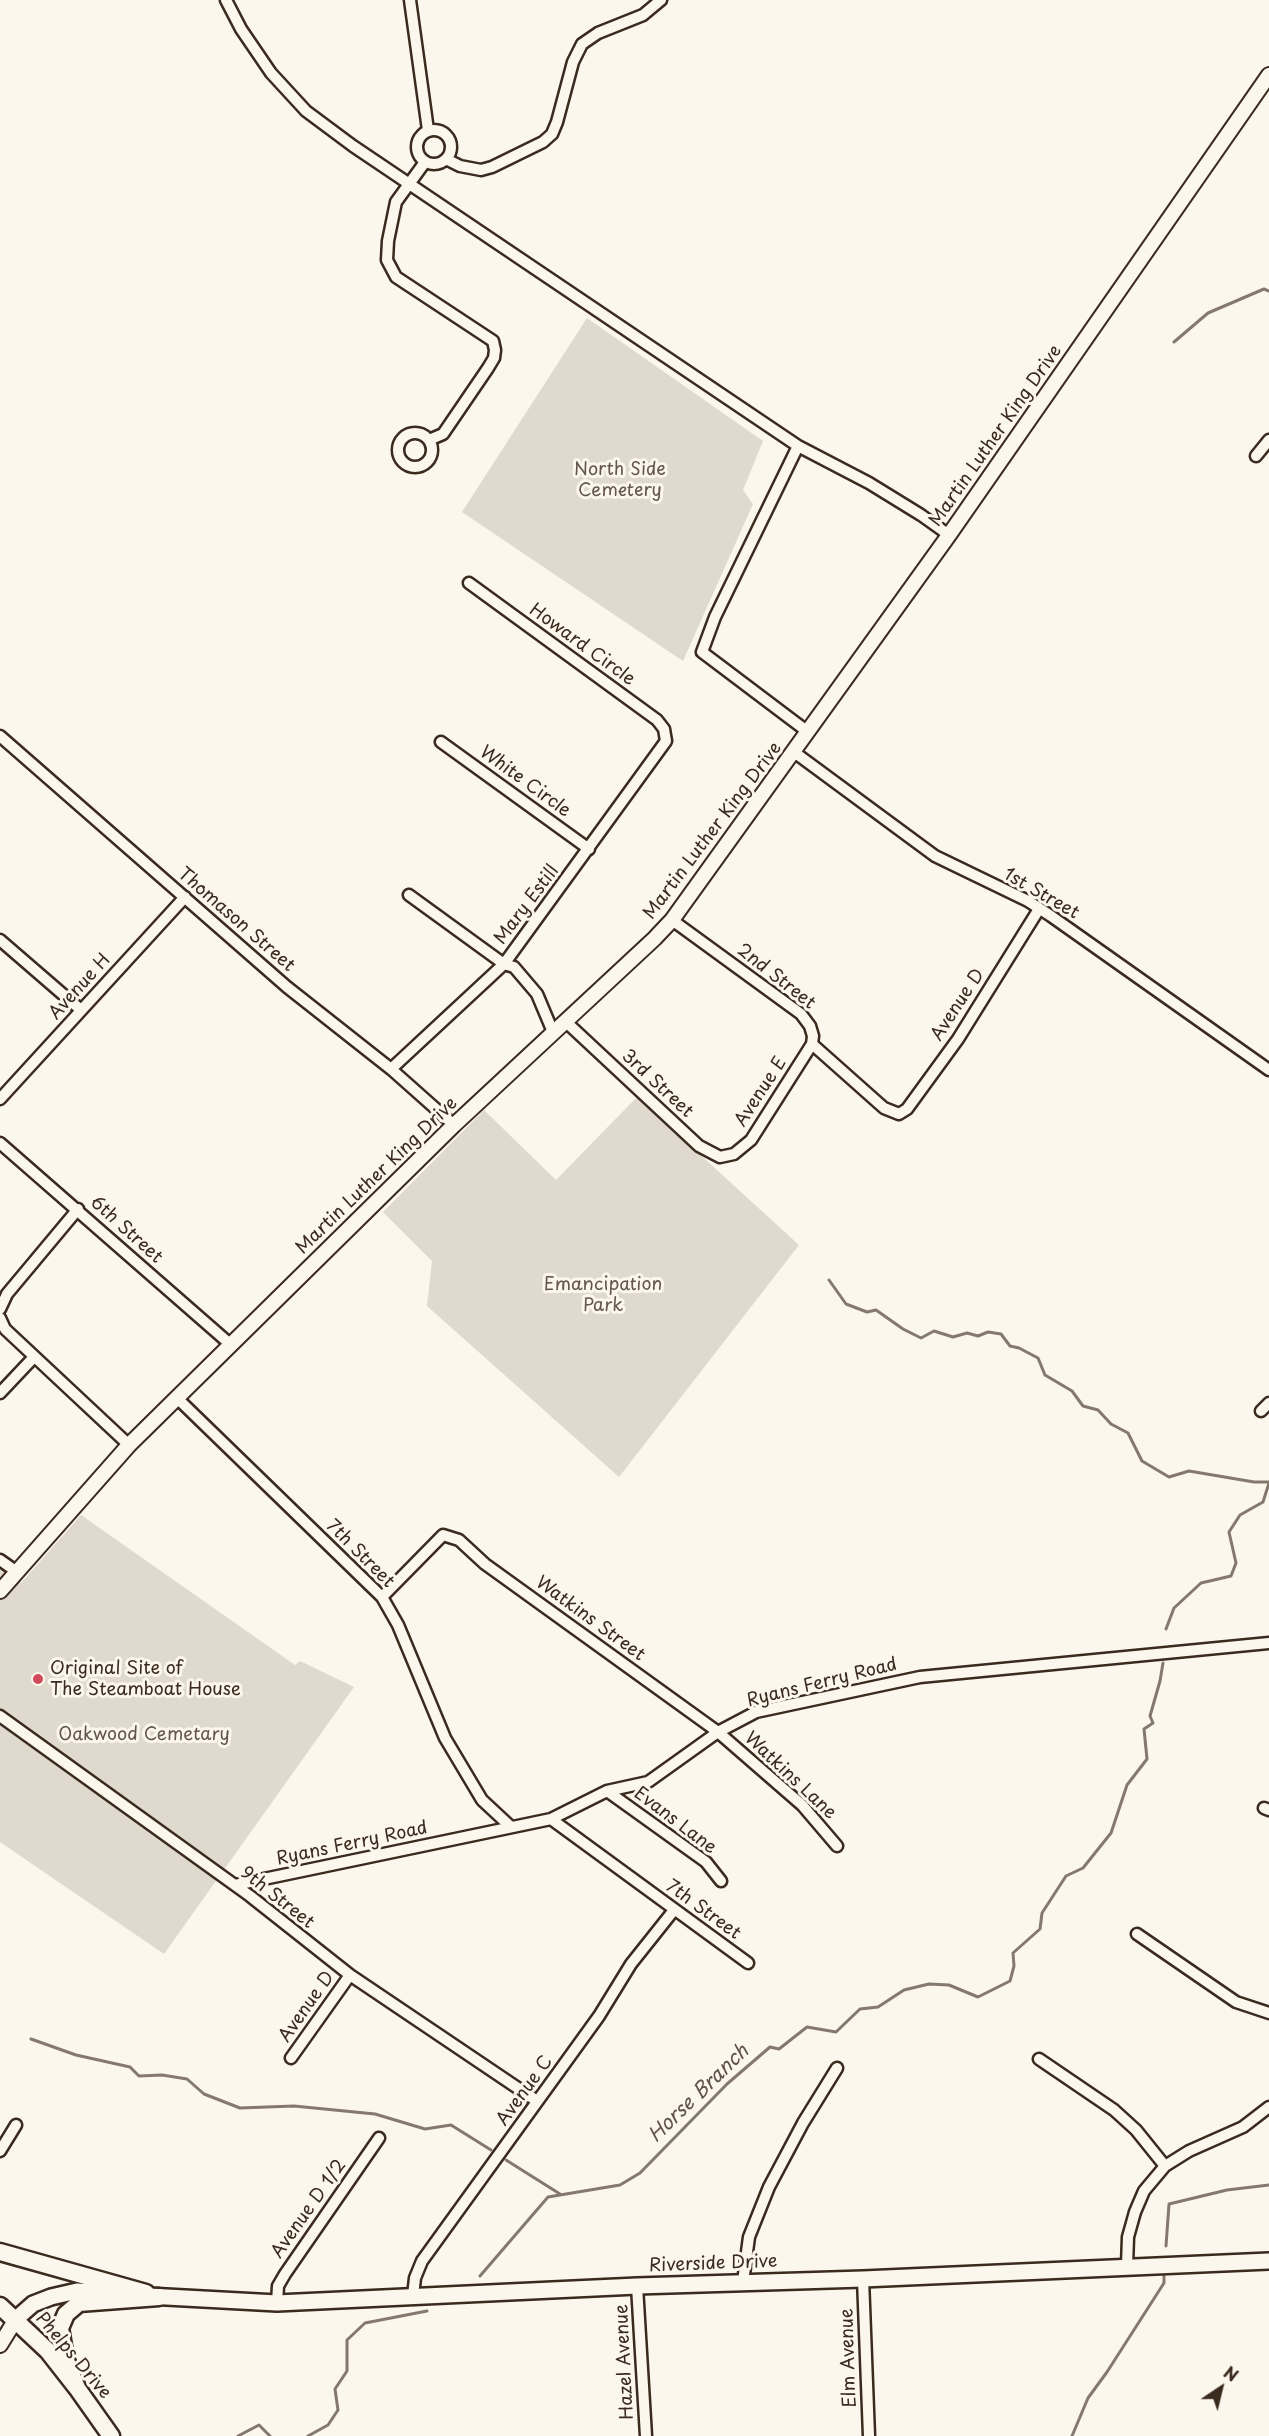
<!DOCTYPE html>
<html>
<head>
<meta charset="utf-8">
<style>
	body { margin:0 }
	#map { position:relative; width:1269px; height:2436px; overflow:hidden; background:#fbf7ec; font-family:"Playpen Sans",sans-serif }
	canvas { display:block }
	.north { position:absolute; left:1191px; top:2358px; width:60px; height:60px; -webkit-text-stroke:4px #fbf7ec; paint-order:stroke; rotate:35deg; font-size:16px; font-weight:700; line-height:24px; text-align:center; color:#3b2a1e }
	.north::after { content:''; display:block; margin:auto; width:21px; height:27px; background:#3b2a1e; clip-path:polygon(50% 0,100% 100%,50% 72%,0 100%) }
</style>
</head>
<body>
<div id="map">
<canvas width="1269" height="2436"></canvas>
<div class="north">N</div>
</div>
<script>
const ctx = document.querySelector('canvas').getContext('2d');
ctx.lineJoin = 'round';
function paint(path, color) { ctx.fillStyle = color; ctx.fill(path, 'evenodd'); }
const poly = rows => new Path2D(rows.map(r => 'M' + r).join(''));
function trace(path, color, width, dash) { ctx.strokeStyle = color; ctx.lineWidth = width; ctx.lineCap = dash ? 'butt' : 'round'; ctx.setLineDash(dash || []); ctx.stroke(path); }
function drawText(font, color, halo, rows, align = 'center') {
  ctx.font = font + ' "Playpen Sans",sans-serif'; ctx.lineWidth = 6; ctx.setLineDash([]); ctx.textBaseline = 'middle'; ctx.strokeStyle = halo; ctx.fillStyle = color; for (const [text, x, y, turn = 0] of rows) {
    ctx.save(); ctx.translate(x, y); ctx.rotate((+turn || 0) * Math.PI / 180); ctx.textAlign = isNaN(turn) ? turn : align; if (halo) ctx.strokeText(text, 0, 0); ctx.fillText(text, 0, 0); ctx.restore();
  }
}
const green = poly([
	[587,318,763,441,743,490,753,504,683,661,462,512],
	[637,1097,799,1245,619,1477,427,1306,432,1261,383,1212,484,1110,556,1180],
	[81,1515,295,1665,300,1661,354,1687,164,1954,0,1842,0,1568,21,1583]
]);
const stream = poly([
	[1174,342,1208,313,1264,289,1269,291],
	[829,1280,846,1304,867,1312,876,1310,903,1329,921,1338,934,1331,953,1337,967,1333,978,1336,988,1332,1001,1334,1010,1346,1019,1348,1038,1358,1045,1375,1072,1391,1083,1406,1098,1410,1111,1424,1128,1433,1142,1461,1169,1477,1189,1471,1254,1482,1269,1482],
	[1166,1629,1174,1608,1201,1583,1231,1576,1236,1563,1229,1532,1240,1515,1263,1502,1269,1483],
	[31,2039,76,2055,130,2067,139,2076,162,2075,187,2079,204,2094,240,2108,294,2106,375,2114,425,2129,451,2125,491,2150],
	[506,2160,560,2194],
	[1166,2246,1169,2204,1227,2190,1269,2185],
	[480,2276,548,2197,620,2185,640,2173,727,2084,770,2047,779,2049,807,2027,836,2032,860,2009,878,2007,904,1990,929,1984,949,1985,978,1997,1010,1981,1014,1966,1013,1953,1040,1929,1042,1913,1066,1876,1083,1868,1111,1833,1127,1785,1147,1759,1144,1729,1153,1723,1150,1716,1160,1681,1163,1663],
	[238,2436,259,2425,270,2436],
	[308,2436,328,2425,338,2410,335,2389,347,2371,347,2340,365,2323,427,2311],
	[1072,2436,1088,2398,1107,2372,1164,2283,1164,2276]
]);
const minor = poly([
	[226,0,241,29,271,73,306,111,353,146,798,446,869,483,921,515,949,535],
	[410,0,428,130],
	'417 147a17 17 0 1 1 34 0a17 17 0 1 1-34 0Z',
	[446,159,460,166,481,170,492,167,543,142,552,134,557,122,573,62,582,44,598,33,643,15,661,0],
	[425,162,396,202,388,241,387,260,396,277,493,341,495,350,494,358,488,368,443,434,429,440],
	'398 450a17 17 0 1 1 34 0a17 17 0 1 1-34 0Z',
	[798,446,715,617,702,652,808,732],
	[1256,456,1269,440],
	[0,736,287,987,391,1069,454,1125],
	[441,742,589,849],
	[794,752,935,856,1028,901,1051,916,1269,1070],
	[409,895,504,964,514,967,537,994,553,1032],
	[672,920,801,1014,810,1026,813,1036,812,1044,884,1108,899,1114,907,1109,958,1039,1039,909],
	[0,940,81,1010],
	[565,1021,699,1146,720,1157,734,1154,751,1140,812,1044],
	[391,1069,504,964,666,741,664,729,657,720,469,583],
	[0,1099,185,897],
	[0,1143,230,1344],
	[0,1309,7,1294,78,1209],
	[0,1318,5,1329,129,1445],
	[0,1393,34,1357],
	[177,1398,382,1597,398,1625,445,1738,482,1800,511,1827],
	[1261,1411,1269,1403],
	[0,1560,17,1572],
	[382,1597,443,1535,459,1540,485,1564,718,1732,802,1805,837,1846],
	[0,1716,250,1896,350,1975,537,2101],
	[607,1791,706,1862,721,1881],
	[1264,1808,1269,1810],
	[551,1819,748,1963],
	[235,1885,551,1819,607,1791,648,1782,718,1732,756,1712,920,1677,1269,1643],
	[1137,1934,1236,2002,1269,2013],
	[291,2058,350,1975],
	[1039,2059,1114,2110,1136,2130,1165,2166],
	[0,2151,16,2125],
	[1127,2266,1128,2237,1135,2212,1144,2191,1165,2166,1189,2151,1243,2127,1269,2107],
	[863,2279,869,2436],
	[743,2282,749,2237,769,2187,803,2123,837,2068],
	[637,2286,646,2436],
	[413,2296,415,2278,422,2261,599,2016,631,1964,674,1910],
	[277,2303,278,2286,285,2274,379,2138]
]);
const tertiary = poly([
	[0,1591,129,1445,454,1125,655,938,672,920,949,535,1269,75],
	[0,2345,16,2319]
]);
const secondary = poly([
	[148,2296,277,2303,637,2286,863,2279,1269,2261],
	[16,2319,33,2304,51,2297,77,2291,121,2294]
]);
const primary = poly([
	[0,2252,146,2293],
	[0,2306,48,2351,77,2388,111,2436],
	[77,2388,65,2358,60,2328,66,2314,79,2303,159,2297]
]);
const markers = [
	[38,1679,6,"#d1495b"]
];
const streetNames = [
	["Martin Luther King Drive",996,436,-55],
	["Howard Circle",582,645,36],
	["White Circle",525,782,36],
	["Martin Luther King Drive",713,831,-53],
	["1st Street",1041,894,30],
	["Mary Estill",527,905,-53],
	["Thomason Street",236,920,41],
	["2nd Street",776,977,38],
	["Avenue H",80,987,-48],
	["Avenue D",958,1005,-57],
	["3rd Street",657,1084,43],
	["Avenue E",761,1092,-57],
	["Martin Luther King Drive",377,1176,-44],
	["6th Street",126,1230,42],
	["7th Street",360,1554,45],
	["Watkins Street",590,1619,36],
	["Ryans Ferry Road",822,1683,-14],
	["Watkins Lane",790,1776,43],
	["Evans Lane",675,1821,37],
	["Ryans Ferry Road",352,1844,-12],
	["9th Street",277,1898,38],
	["7th Street",703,1910,36],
	["Avenue D",307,2007,-55],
	["Avenue C",525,2091,-54],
	["Avenue D 1/2",309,2209,-55],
	["Riverside Drive",713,2264,-2],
	["Phelps Drive",73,2356,50],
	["Elm Avenue",849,2358,-92],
	["Hazel Avenue",625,2362,-93]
];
const parkNames = [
	["North Side",620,470],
	["Cemetery",620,491],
	["Emancipation",603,1285],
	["Park",603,1306],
	["Oakwood Cemetary",144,1735]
];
const poiNames = [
	["Original Site of",50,1669],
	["The Steamboat House",50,1690]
];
const waterNames = [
	["Horse Branch",699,2094,-44]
];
paint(green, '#dfd9ce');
trace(stream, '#85796d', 3);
trace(minor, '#3b2a1e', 15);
trace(tertiary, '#3b2a1e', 18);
trace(secondary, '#3b2a1e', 20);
trace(primary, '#3b2a1e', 21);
trace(minor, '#fbf7ec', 10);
trace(tertiary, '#fbf7ec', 14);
trace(secondary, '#fbf7ec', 15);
trace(primary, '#fbf7ec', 16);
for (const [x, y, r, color] of markers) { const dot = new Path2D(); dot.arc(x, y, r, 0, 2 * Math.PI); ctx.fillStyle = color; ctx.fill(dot); trace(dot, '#fbf7ec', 2); }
drawText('18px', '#3b2a1e', '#fbf7ec', streetNames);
drawText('18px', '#64564a', '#fbf7ec', parkNames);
drawText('18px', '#3b2a1e', '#fbf7ec', poiNames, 'left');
drawText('italic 20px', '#605246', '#fbf7ec', waterNames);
</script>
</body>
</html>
